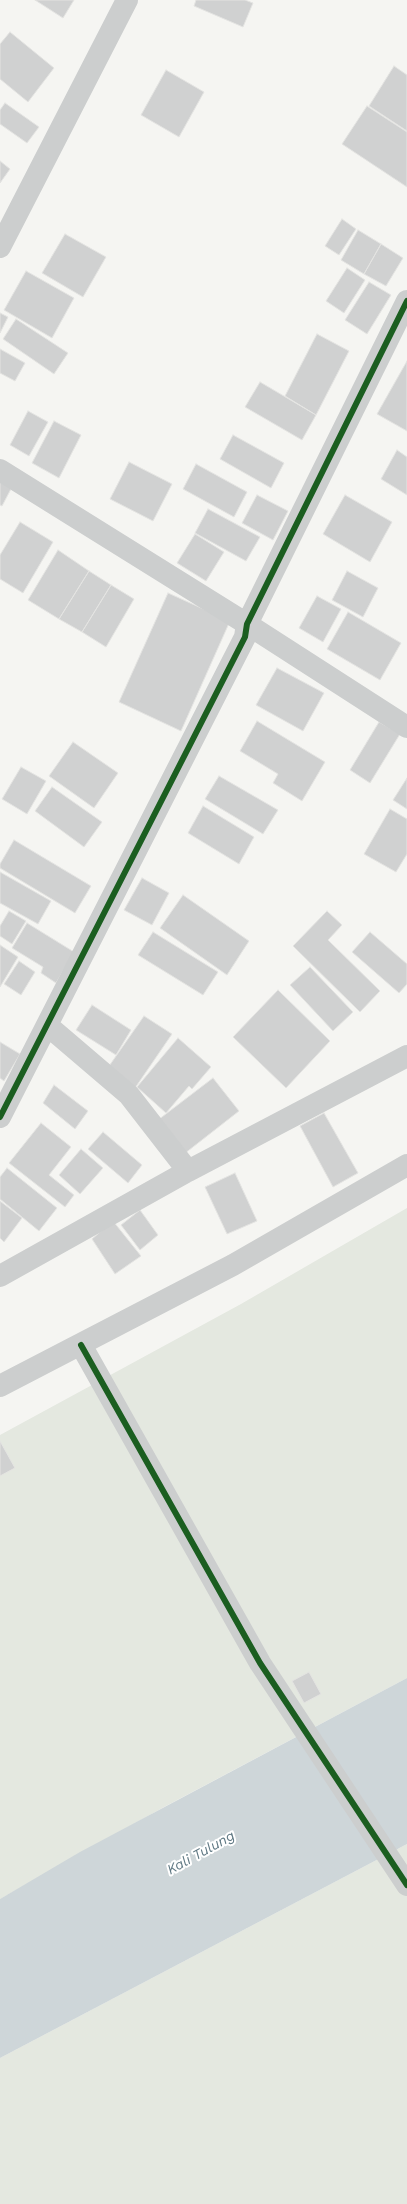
<!DOCTYPE html>
<html>
<head>
<meta charset="utf-8">
<style>
	body { margin:0 }
	canvas { display:block; background:#f5f5f2 }
</style>
</head>
<body>
<canvas width="407" height="2204"></canvas>
<script>
const ctx = document.querySelector('canvas').getContext('2d');
ctx.lineJoin = 'round';
function paint(path, color) { ctx.fillStyle = color; ctx.fill(path, 'evenodd'); }
const poly = rows => new Path2D(rows.map(r => 'M' + r).join(''));
function trace(path, color, width, dash) { ctx.strokeStyle = color; ctx.lineWidth = width; ctx.lineCap = dash ? 'butt' : 'round'; ctx.setLineDash(dash || []); ctx.stroke(path); }
function drawText(font, color, halo, rows, align = 'center') {
  ctx.font = font + ' "Work Sans",sans-serif'; ctx.lineWidth = 4; ctx.setLineDash([]); ctx.textBaseline = 'middle'; ctx.strokeStyle = halo; ctx.fillStyle = color; for (const [text, x, y, turn = 0] of rows) {
    ctx.save(); ctx.translate(x, y); ctx.rotate((+turn || 0) * Math.PI / 180); ctx.textAlign = isNaN(turn) ? turn : align; if (halo) ctx.strokeText(text, 0, 0); ctx.fillText(text, 0, 0); ctx.restore();
  }
}
const green = poly([
	[407,1208,407,1678,164,1807,0,1899,0,1435,241,1304],
	[407,1844,407,2204,0,2204,0,2058]
]);
const water = poly([
	[407,1678,407,1844,0,2058,0,1899,80,1852]
]);
const building = poly([
	[35,0,74,0,63,18,35,0],
	[196,0,245,0,253,3,243,27,194,6,196,0],
	[10,32,54,68,28,102,0,79,0,44,10,32],
	[394,66,407,75,407,131,369,106,394,66],
	[166,70,204,92,179,137,141,115,166,70],
	[5,103,39,127,27,143,0,124,0,110,5,103],
	[367,106,407,132,407,187,342,144,367,106],
	[0,161,10,169,0,183,0,161],
	[342,219,356,229,339,255,325,246,342,219],
	[358,230,381,244,364,274,341,260,358,230],
	[65,234,106,257,83,297,42,273,65,234],
	[381,244,403,258,386,286,364,274,381,244],
	[347,268,365,280,344,313,326,301,347,268],
	[26,271,74,298,52,338,4,310,26,271],
	[369,282,391,295,367,334,345,320,369,282],
	[0,313,8,317,0,333,0,313],
	[16,319,68,353,54,374,3,339,16,319],
	[317,334,349,351,316,415,285,396,317,334],
	[0,349,25,363,15,381,0,373,0,349],
	[407,361,407,431,377,414,407,361],
	[260,382,316,415,302,440,245,407,260,382],
	[28,411,48,422,29,456,10,445,28,411],
	[54,421,81,435,59,478,32,463,54,421],
	[233,435,284,463,271,488,220,459,233,435],
	[397,450,407,457,407,495,381,479,397,450],
	[129,462,172,484,153,521,110,499,129,462],
	[196,464,247,492,234,517,183,489,196,464],
	[0,480,12,487,2,506,0,505,0,480],
	[257,495,288,511,273,540,242,523,257,495],
	[345,495,392,522,370,562,323,534,345,495],
	[208,509,260,537,246,561,195,533,208,509],
	[20,522,53,542,23,593,0,579,0,555,20,522],
	[195,534,224,552,206,581,177,563,195,534],
	[58,550,89,571,59,619,28,600,58,550],
	[89,571,111,585,82,632,59,619,89,571],
	[347,571,378,588,363,617,332,600,347,571],
	[111,585,134,599,106,647,82,632,111,585],
	[168,593,230,621,181,731,119,702,168,593],
	[317,596,341,609,323,642,299,628,317,596],
	[348,612,401,643,380,680,327,649,348,612],
	[277,668,324,693,303,731,256,705,277,668],
	[257,721,325,762,302,801,273,783,278,774,240,751,257,721],
	[379,722,400,734,370,783,350,770,379,722],
	[73,742,118,773,94,808,49,776,73,742],
	[21,767,46,781,27,814,2,799,21,767],
	[219,776,278,810,263,834,205,799,219,776],
	[407,778,407,809,393,800,407,778],
	[52,787,102,822,84,847,35,811,52,787],
	[203,806,254,837,239,864,188,833,203,806],
	[390,809,407,819,407,854,396,872,364,854,390,809],
	[14,840,91,886,75,913,0,868,0,864,14,840],
	[0,872,51,901,38,924,0,903,0,872],
	[142,878,169,893,152,925,124,910,142,878],
	[183,895,249,941,227,975,160,928,183,895],
	[9,911,26,921,12,944,0,936,0,926,9,911],
	[327,911,342,925,328,940,380,991,360,1012,293,946,327,911],
	[27,923,74,952,56,983,41,973,43,967,12,948,27,923],
	[153,932,218,972,203,995,138,955,153,932],
	[370,932,407,964,407,984,399,993,352,952,370,932],
	[0,945,18,957,0,987,0,945],
	[19,961,35,972,21,995,4,984,19,961],
	[310,967,353,1012,333,1031,290,985,310,967],
	[278,990,330,1041,286,1088,233,1037,278,990],
	[92,1005,131,1030,116,1055,76,1030,92,1005],
	[144,1016,172,1034,135,1088,107,1069,144,1016],
	[178,1038,211,1067,192,1089,189,1086,166,1113,137,1087,178,1038],
	[0,1042,20,1054,4,1081,0,1078,0,1042],
	[213,1078,239,1111,184,1154,158,1120,213,1078],
	[54,1085,88,1111,75,1129,43,1103,54,1085],
	[324,1113,358,1173,333,1187,300,1126,324,1113],
	[41,1123,71,1147,49,1175,74,1195,65,1207,9,1163,41,1123],
	[103,1132,142,1165,128,1183,88,1149,103,1132],
	[81,1149,103,1168,80,1194,59,1175,81,1149],
	[7,1168,57,1208,39,1231,0,1199,0,1177,7,1168],
	[235,1173,257,1221,227,1234,205,1187,235,1173],
	[0,1201,22,1218,4,1242,0,1238,0,1201],
	[140,1210,158,1235,140,1250,121,1225,140,1210],
	[113,1221,141,1256,115,1274,92,1239,113,1221],
	[0,1441,15,1468,0,1476,0,1441],
	[309,1672,321,1694,304,1703,292,1681,309,1672]
]);
const street = poly([
	[0,247,127,0],
	[0,470,247,624,407,727],
	[47,1025,129,1095,188,1171],
	[0,1117,245,637,247,624,407,301],
	[0,1276,188,1171,407,1056],
	[81,1345,260,1663,407,1885],
	[0,1386,233,1265,407,1165]
]);
const cycleway = poly([
	[0,1117,245,637,247,624,407,301],
	[81,1345,260,1663,407,1885]
]);
const waterNames = [
	["Kali Tulung",201,1853,-29]
];
paint(green, '#e4e8e0');
paint(water, '#ced6d9');
paint(building, '#d0d1d1');
trace(building, '#e4e4e2', 1);
trace(street, '#cccece', 22);
trace(cycleway, '#1b5e20', 6);
drawText('italic 14px', '#5e7782', '#fff', waterNames);
</script>
</body>
</html>
